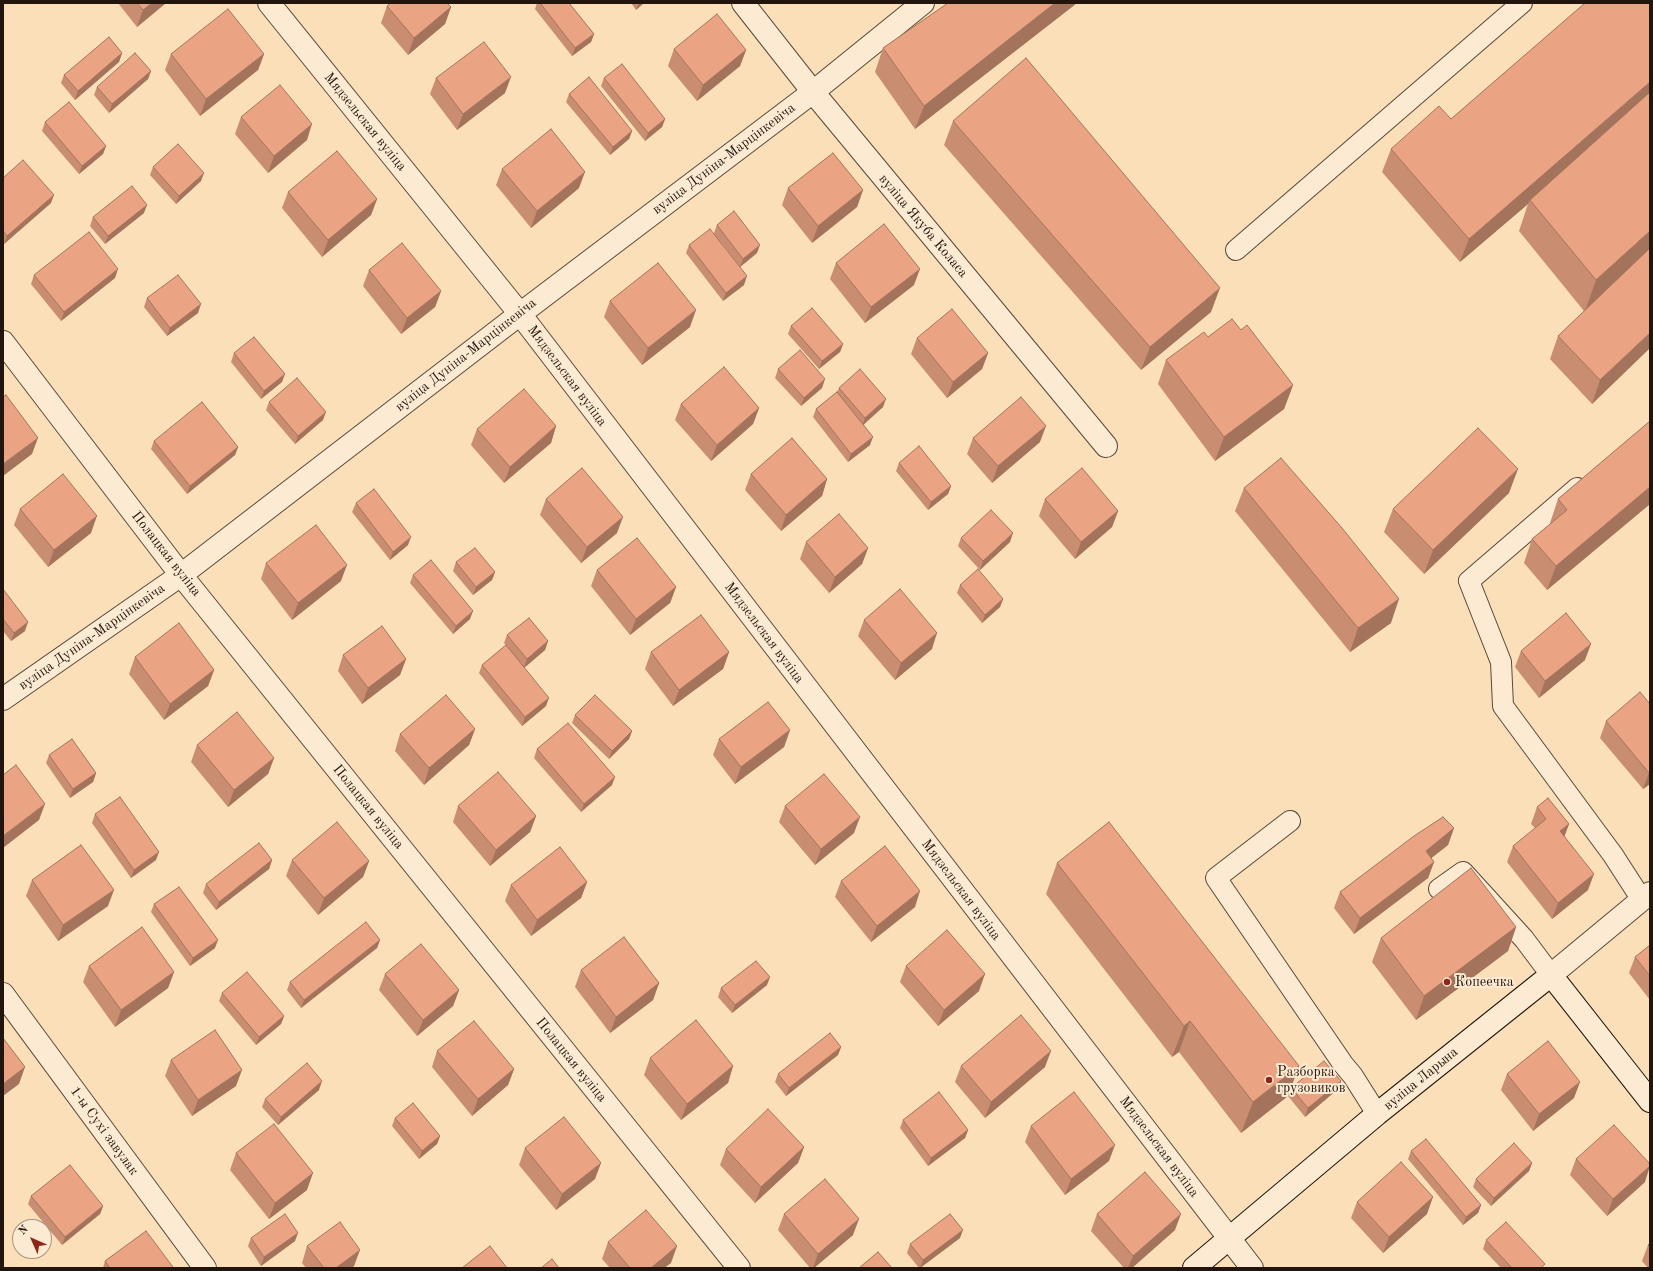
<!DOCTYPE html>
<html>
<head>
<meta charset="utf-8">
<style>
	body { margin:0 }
	#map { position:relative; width:1653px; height:1271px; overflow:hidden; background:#fbdfb9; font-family:"Old Standard TT",serif }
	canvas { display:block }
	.frame { position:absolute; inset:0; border:4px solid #21150d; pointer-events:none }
	.north { position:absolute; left:12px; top:1219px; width:40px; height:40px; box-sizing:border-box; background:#fcead2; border:1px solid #a49583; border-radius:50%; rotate:315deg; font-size:11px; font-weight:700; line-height:16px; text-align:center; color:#21150d }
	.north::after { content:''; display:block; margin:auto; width:14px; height:18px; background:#8f2418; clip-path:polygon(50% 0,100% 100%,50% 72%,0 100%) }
</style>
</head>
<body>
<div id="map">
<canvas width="1653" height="1271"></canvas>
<div class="frame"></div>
<div class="north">N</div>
</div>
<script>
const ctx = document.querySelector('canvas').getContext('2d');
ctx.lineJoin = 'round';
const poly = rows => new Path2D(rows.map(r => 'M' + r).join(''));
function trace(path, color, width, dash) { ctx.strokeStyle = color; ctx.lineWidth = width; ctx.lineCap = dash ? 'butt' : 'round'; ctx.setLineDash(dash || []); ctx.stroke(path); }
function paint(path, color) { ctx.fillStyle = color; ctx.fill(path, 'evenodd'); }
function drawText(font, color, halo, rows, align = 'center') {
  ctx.font = font + ' "Old Standard TT",serif'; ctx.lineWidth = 4; ctx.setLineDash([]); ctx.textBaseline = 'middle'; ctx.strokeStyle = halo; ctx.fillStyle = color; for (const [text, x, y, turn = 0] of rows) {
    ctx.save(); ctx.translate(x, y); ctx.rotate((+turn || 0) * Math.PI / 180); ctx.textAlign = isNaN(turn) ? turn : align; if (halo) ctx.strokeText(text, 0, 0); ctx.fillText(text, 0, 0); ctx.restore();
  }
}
const lane = poly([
	[1236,250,1522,3],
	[1577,488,1469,581,1501,662,1503,706,1613,855,1642,900],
	[1290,821,1216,878,1343,1064,1353,1076,1377,1114],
	[1439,889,1463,872,1524,939,1551,975]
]);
const street = poly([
	[269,3,520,314,1252,1268],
	[743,3,813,92,1106,446],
	[3,342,181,575,739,1268],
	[3,699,181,575,520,314,813,92,923,3],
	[1551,975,1650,893],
	[3,994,205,1268]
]);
const secondary = poly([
	[1194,1268,1377,1114,1551,975,1650,1101]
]);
const wall = poly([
	[118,3,166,3,137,27],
	[537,3,569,3,594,34,591,42,572,56,535,9],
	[631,3,644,3,636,10],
	[948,3,1077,3,915,129,875,72,883,48],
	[1585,3,1650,348,1592,404,1550,359,1558,336,1584,311,1519,231,1528,204,1460,262,1382,172,1391,149,1451,119],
	[387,6,451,7,445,24,408,55,381,23],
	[674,49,746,50,740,66,697,101,668,66],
	[122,53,119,62,75,100,61,83,64,75],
	[171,54,264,54,258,70,200,116,165,70],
	[151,71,148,79,109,113,94,95,97,87],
	[436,78,505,93,457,130,430,94],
	[604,78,665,119,662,127,645,141,601,86],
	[569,94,632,131,629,139,610,155,566,102],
	[241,117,307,140,268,173,235,134],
	[953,121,1211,312,1141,370,944,145],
	[45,122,106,146,103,154,79,174,42,131],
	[153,167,201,181,176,204,150,175],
	[502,169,579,188,531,228,496,185],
	[3,178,51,203,4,244,3,242],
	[788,188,863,190,857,207,812,243,782,205],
	[288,192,377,199,371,215,322,257,282,208],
	[144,213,105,244,90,226,93,217],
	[717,225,757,253,740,267,720,241,744,285,723,301,686,253,689,245,714,233],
	[836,263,914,285,865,323,830,279],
	[369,270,441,291,435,307,401,334,363,286],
	[34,275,115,278,61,321,31,284],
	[147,298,198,313,167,336,144,307],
	[610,301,690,327,642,365,604,317],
	[791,326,843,344,840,352,819,369,788,334],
	[1241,330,1293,385,1284,409,1215,461,1158,384,1166,360,1208,337],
	[917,338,988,353,982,369,947,398,911,354],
	[234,353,282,382,261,399,231,362],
	[778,369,822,388,801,406,775,378],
	[839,388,883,407,863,425,870,445,848,462,813,417,816,409,837,392],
	[269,402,323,420,295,444,266,410],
	[681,404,759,408,753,424,711,461,675,420],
	[1650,421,1650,504,1547,590,1524,563,1532,539,1550,524,1550,523,1558,499],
	[556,426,551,443,504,483,471,445,477,429],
	[973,438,1040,442,992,483,967,454],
	[154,441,238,447,235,455,187,494,151,449],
	[899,463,951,486,948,494,928,510,896,471],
	[751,474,827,479,822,496,781,531,745,490],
	[1244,488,1391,623,1350,652,1235,511],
	[1509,493,1424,574,1384,532,1393,509],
	[546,499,617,533,581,563,540,515],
	[1045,499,1118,511,1112,527,1075,559,1039,516],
	[356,503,408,545,390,560,352,512],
	[20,509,91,533,48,567,14,525],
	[961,538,1010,542,980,570,958,546],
	[806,542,868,548,862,564,829,593,800,559],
	[456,562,495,572,492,580,473,595,453,571],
	[266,563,341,581,292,620,261,579],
	[597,570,676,587,670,603,630,635,591,586],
	[413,575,470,619,453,634,410,583],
	[960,585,1003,599,1000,607,982,623,957,593],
	[3,589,25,631,11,641,3,631],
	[864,620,932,649,895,680,858,636],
	[507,635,548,641,545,650,524,668,546,706,522,726,479,673,482,665,506,645,504,643],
	[1521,651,1585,660,1539,698,1515,667],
	[651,652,729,652,723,669,673,706,645,669],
	[343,655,406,659,400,675,362,704,338,671],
	[135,657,214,670,208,686,164,720,129,674],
	[1650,704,1650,784,1643,789,1600,738,1606,721],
	[575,715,632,731,629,739,609,759,572,723],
	[475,729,469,745,424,785,395,751,400,734],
	[790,730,784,747,735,784,713,755,719,739],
	[197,745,274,758,268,774,228,807,191,762],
	[537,749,612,785,581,812,534,758],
	[49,755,96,773,93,782,70,798,46,763],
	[458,806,536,816,530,832,490,866,453,822],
	[785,806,854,833,815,865,779,822],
	[1537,807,1569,824,1564,837,1588,890,1552,919,1507,862,1513,846,1535,828,1531,824],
	[95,814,156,860,131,878,92,823],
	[1454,828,1448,845,1431,858,1434,862,1428,878,1354,934,1334,908,1340,892],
	[272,860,269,869,216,910,203,893,206,884],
	[292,860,369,861,363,877,318,915,286,876],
	[1057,863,1291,1088,1341,1081,1338,1089,1305,1117,1288,1096,1241,1133,1179,1052,1172,1057,1046,894],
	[32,880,108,906,58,941,26,896],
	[841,881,915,907,871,942,835,897],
	[587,882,581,898,531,936,505,901,511,885],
	[154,904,215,948,190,966,151,912],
	[1516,927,1508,951,1416,1020,1372,962,1381,938],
	[380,940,377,948,301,1008,287,990,290,982],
	[1650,945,1650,1000,1629,973,1635,957],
	[89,966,174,972,168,988,115,1027,83,982],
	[906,966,979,991,938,1026,900,982],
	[581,970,659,983,653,1000,610,1033,575,987],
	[385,974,459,990,453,1006,417,1036,379,990],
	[767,985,732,1013,718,997,721,988],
	[222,993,284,1016,281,1024,256,1045,219,1001],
	[841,1047,838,1055,786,1096,775,1082,778,1074],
	[437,1051,514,1069,508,1085,472,1116,432,1067],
	[650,1058,733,1066,728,1083,681,1120,644,1075],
	[171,1060,236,1086,192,1116,165,1076],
	[961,1066,1045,1067,985,1118,955,1082],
	[1507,1074,1574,1098,1533,1131,1501,1090],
	[319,1090,278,1125,262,1107,265,1099],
	[395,1118,440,1136,437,1144,419,1159,392,1126],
	[903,1120,968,1130,965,1138,928,1166,900,1128],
	[1031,1126,1109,1161,1065,1195,1025,1142],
	[804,1147,798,1163,755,1203,720,1165,726,1149],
	[525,1148,595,1179,556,1210,519,1165],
	[1411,1151,1481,1205,1478,1213,1463,1225,1408,1159],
	[236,1153,307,1190,269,1219,230,1170],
	[1576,1159,1645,1182,1607,1216,1570,1175],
	[1532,1163,1529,1171,1491,1206,1473,1187,1476,1179],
	[31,1196,103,1206,100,1214,62,1245,28,1204],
	[1357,1202,1427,1214,1383,1253,1351,1218],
	[784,1214,853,1235,814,1268,810,1268,778,1230],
	[1097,1214,1175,1230,1132,1268,1124,1268,1091,1231],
	[251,1238,295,1241,261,1266,248,1246],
	[960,1238,920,1268,919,1268,907,1253,910,1244],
	[1486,1240,1543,1268,1501,1268,1483,1249],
	[608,1242,671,1263,664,1268,610,1268,602,1259],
	[1650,1243,1650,1268,1648,1268,1642,1261,1648,1245],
	[307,1246,354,1266,351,1268,306,1268,302,1263],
	[105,1261,173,1267,173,1268,103,1268]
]);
const shadedWall = poly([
	[152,3,166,3,137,27,143,10],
	[639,3,644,3,636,10],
	[1055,3,1077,3,915,129,924,106],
	[451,7,445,24,408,55,414,38],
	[594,34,591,42,572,56,575,48],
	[746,50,740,66,697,101,703,85],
	[122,53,119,62,75,100,78,91],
	[264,54,258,70,200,116,206,99],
	[151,71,148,79,109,113,112,104],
	[511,77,505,93,457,130,463,114],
	[1650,82,1650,99,1530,200,1528,204,1460,262,1469,239],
	[665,119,662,127,645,141,648,133],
	[312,124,307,140,268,173,274,156],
	[632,131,629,139,610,155,613,147],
	[106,146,103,154,79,174,82,166],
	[585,172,579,188,531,228,537,211],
	[204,173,201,181,176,204,179,196],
	[863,190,857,207,812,243,818,226],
	[54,195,51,203,4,244,7,236],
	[377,199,371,215,322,257,328,240],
	[147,205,144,213,105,244,108,236],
	[1650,231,1650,252,1585,311,1596,280],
	[760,245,757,253,740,267,743,259],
	[118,269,115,278,61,321,64,312],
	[920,269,914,285,865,323,871,307],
	[747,276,744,285,723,301,726,293],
	[1220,288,1211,312,1141,370,1150,347],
	[441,291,435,307,401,334,407,318],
	[201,304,198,313,167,336,170,328],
	[696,310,690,327,642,365,648,348],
	[1650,333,1650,348,1592,404,1600,380],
	[843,344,840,352,819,369,822,361],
	[988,353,982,369,947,398,953,382],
	[285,374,282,382,261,399,264,391],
	[825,379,822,388,801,406,804,398],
	[1293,385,1284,409,1215,461,1224,437],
	[886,399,883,407,862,426,865,418],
	[759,408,753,424,711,461,717,445],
	[326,412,323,420,295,444,298,436],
	[556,426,551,443,504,483,510,467],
	[1046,426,1040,442,992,483,998,466],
	[873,437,870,445,848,462,851,454],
	[38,438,32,454,3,476,3,464],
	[238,447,235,455,187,494,190,486],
	[1518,469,1509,493,1424,574,1433,550],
	[827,479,822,496,781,531,786,515],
	[951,486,948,494,928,510,931,502],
	[1650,487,1650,504,1547,590,1556,566],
	[1118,511,1112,527,1075,559,1081,542],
	[97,516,91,533,48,567,54,550],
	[623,517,617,533,581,563,587,547],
	[1013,533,1010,542,980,570,983,561],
	[411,537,408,545,390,560,393,552],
	[868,548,862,564,829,593,835,577],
	[347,565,341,581,292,620,298,603],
	[495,572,492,580,473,595,476,587],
	[676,587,670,603,630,635,636,619],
	[1003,599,1000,607,982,623,985,615],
	[1399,599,1391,623,1350,652,1358,628],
	[473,611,470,619,453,634,456,626],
	[28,622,25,631,11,641,14,633],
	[937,633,932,649,895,680,901,663],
	[548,641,545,650,524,668,527,659],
	[1591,644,1585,660,1539,698,1545,681],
	[729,652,723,669,673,706,679,690],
	[406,659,400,675,362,704,368,688],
	[214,670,208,686,164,720,170,704],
	[549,698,546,706,522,726,525,717],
	[475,729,469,745,424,785,429,768],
	[790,730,784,747,735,784,741,767],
	[632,731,629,739,609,759,612,751],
	[274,758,268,774,228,807,234,790],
	[1650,772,1650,784,1643,789,1649,773],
	[96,773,93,782,70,798,73,789],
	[615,777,612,785,581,812,584,804],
	[45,804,39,820,3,848,3,836],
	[536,816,530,832,490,866,496,850],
	[860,817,854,833,815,865,821,849],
	[1569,824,1563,840,1560,831],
	[1454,828,1448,845,1420,867,1426,851],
	[159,852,156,860,131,878,134,870],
	[272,860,269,869,216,910,219,902],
	[369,861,363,877,318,915,324,898],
	[1434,862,1428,878,1354,934,1360,918],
	[1594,874,1588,890,1552,919,1558,903],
	[587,882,581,898,531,936,537,920],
	[114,890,108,906,58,941,63,925],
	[920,891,915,907,871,942,877,926],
	[1516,927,1508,951,1416,1020,1424,996],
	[218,940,215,948,190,966,193,958],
	[380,940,377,948,301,1008,304,1000],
	[174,972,168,988,115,1027,121,1010],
	[985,974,979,991,938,1026,944,1010],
	[770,977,767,985,732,1013,735,1005],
	[659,983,653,1000,610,1033,616,1017],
	[459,990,453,1006,417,1036,423,1020],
	[284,1016,281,1024,256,1045,259,1037],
	[1190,1021,1179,1052,1172,1057,1184,1026],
	[841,1047,838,1055,786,1096,789,1088],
	[1051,1051,1045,1067,985,1118,991,1102],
	[733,1066,728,1083,681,1120,687,1104],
	[1299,1066,1288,1096,1241,1133,1253,1102],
	[25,1067,19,1084,3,1096,3,1084],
	[514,1069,508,1085,472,1116,478,1099],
	[242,1070,236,1086,192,1116,198,1100],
	[322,1081,319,1090,278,1125,281,1117],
	[1341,1081,1338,1089,1305,1117,1308,1108],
	[1580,1082,1574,1098,1533,1131,1539,1114],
	[968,1130,965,1138,928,1166,931,1158],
	[440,1136,437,1144,419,1159,422,1151],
	[1115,1145,1109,1161,1065,1195,1071,1179],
	[804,1147,798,1163,755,1203,761,1187],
	[601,1163,595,1179,556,1210,562,1194],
	[1532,1163,1529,1171,1491,1206,1494,1198],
	[1650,1166,1645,1182,1607,1216,1613,1199],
	[313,1173,307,1190,269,1219,275,1203],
	[1433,1197,1427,1214,1383,1253,1389,1237],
	[1481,1205,1478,1213,1463,1225,1466,1217],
	[103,1206,100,1214,62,1245,65,1237],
	[1181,1214,1175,1230,1132,1268,1128,1268,1133,1256],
	[859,1219,853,1235,814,1268,813,1268,818,1254],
	[963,1230,960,1238,920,1268,923,1260],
	[298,1233,295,1241,261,1266,264,1257],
	[677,1246,671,1263,664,1268,651,1268],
	[360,1250,354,1266,351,1268,336,1268]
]);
const building = poly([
	[137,3,152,3,143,10,137,3],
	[391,3,447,3,451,7,414,38,387,6,391,3],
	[540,3,569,3,594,34,575,48,540,3],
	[948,3,1055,3,924,106,883,48,948,3],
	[1585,3,1650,3,1650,82,1469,239,1391,149,1439,106,1451,119,1585,3],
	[228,9,264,54,206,99,171,54,228,9],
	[717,14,746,50,703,85,674,49,717,14],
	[109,37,122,53,78,91,64,75,109,37],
	[484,42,511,77,463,114,436,78,484,42],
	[135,53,151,71,112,104,97,87,135,53],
	[1026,58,1220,288,1150,347,953,121,1026,58],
	[622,64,665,119,648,133,604,78,622,64],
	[589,77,632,131,613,147,569,94,589,77],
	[280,85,312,124,274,156,241,117,280,85],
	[1650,92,1650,231,1596,280,1530,200,1650,92],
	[69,102,106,146,82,166,45,122,69,102],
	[551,129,585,172,537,211,502,169,551,129],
	[178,144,204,173,179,196,153,167,178,144],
	[337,151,377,199,328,240,288,192,337,151],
	[833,153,863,190,818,226,788,188,833,153],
	[23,160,54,195,7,236,3,231,3,178,23,160],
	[132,186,147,205,108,236,93,217,132,186],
	[734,211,760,245,743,259,717,225,734,211],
	[884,224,920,269,871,307,836,263,884,224],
	[710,229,747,276,726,293,689,245,710,229],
	[89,232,118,269,64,312,34,275,89,232],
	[402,243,441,291,407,318,369,270,402,243],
	[1650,248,1650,333,1600,380,1558,336,1650,248],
	[658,263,696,310,648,348,610,301,658,263],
	[178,275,201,304,170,328,147,298,178,275],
	[812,308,843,344,822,361,791,326,812,308],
	[952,309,988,353,953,382,917,338,952,309],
	[1232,319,1241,330,1247,325,1293,385,1224,437,1166,360,1204,332,1208,337,1232,319],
	[254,337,285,374,264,391,234,353,254,337],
	[800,350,825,379,804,398,778,369,800,350],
	[724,367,759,408,717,445,681,404,724,367],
	[860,369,886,399,865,418,839,388,860,369],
	[297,378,326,412,298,436,269,402,297,378],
	[524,389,556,426,510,467,477,429,524,389],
	[837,392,873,437,851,454,816,409,837,392],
	[6,395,38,438,3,464,3,397,6,395],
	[1021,397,1046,426,998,466,973,438,1021,397],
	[202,402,238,447,190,486,154,441,202,402],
	[1650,421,1650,487,1556,566,1532,539,1567,510,1558,499,1650,421],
	[1478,428,1518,469,1433,550,1393,509,1478,428],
	[792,438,827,479,786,515,751,474,792,438],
	[919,446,951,486,931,502,899,463,919,446],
	[1281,458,1342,528,1399,599,1358,628,1244,488,1281,458],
	[582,468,623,517,587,547,546,499,582,468],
	[1082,468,1118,511,1081,542,1045,499,1082,468],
	[63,474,97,516,54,550,20,509,63,474],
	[374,489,411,537,393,552,356,503,374,489],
	[991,510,1013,533,983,561,961,538,991,510],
	[839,514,868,548,835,577,806,542,839,514],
	[316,525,347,565,298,603,266,563,316,525],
	[637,538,676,587,636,619,597,570,637,538],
	[475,548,495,572,476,587,456,562,475,548],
	[431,560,473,611,456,626,413,575,431,560],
	[978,569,1003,599,985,615,960,585,978,569],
	[3,589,28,622,14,633,3,619,3,589],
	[900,589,937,633,901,663,864,620,900,589],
	[1566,613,1591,644,1545,681,1521,651,1566,613],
	[701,615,729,652,679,690,651,652,701,615],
	[529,618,548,641,527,659,507,635,529,618],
	[179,623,214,670,170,704,135,657,179,623],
	[382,626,406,659,368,688,343,655,382,626],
	[506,645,549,698,525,717,482,665,506,645],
	[1640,692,1650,704,1650,772,1649,773,1606,721,1640,692],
	[446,695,475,729,429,768,400,734,446,695],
	[595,695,632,731,612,751,575,715,595,695],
	[768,702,790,730,741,767,719,739,768,702],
	[237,712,274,758,234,790,197,745,237,712],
	[568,723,615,777,584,804,537,749,568,723],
	[72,739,96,773,73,789,49,755,72,739],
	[16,765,45,804,3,836,3,775,16,765],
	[498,772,536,816,496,850,458,806,498,772],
	[824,774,860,817,821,849,785,806,824,774],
	[120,797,159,852,134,870,95,814,120,797],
	[1548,798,1569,824,1560,831,1594,874,1558,903,1513,846,1546,819,1537,807,1548,798],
	[1443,817,1454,828,1426,851,1434,862,1360,918,1340,892,1414,836,1443,817],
	[337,822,369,861,324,898,292,860,337,822],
	[1109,822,1299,1066,1253,1102,1190,1021,1184,1026,1057,863,1109,822],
	[259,843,272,860,219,902,206,884,259,843],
	[81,845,114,890,63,925,32,880,81,845],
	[885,846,920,891,877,926,841,881,885,846],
	[560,847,587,882,537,920,511,885,560,847],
	[1471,868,1516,927,1424,996,1381,938,1471,868],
	[179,887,218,940,193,958,154,904,179,887],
	[366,922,380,940,304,1000,290,982,366,922],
	[142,927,174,972,121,1010,89,966,142,927],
	[947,930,985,974,944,1010,906,966,947,930],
	[624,937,659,983,616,1017,581,970,624,937],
	[421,944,459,990,423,1020,385,974,421,944],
	[1650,945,1650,976,1635,957,1650,945],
	[756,961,770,977,735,1005,721,988,756,961],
	[247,972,284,1016,259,1037,222,993,247,972],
	[1021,1015,1051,1051,991,1102,961,1066,1021,1015],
	[696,1020,733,1066,687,1104,650,1058,696,1020],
	[474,1021,514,1069,478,1099,437,1051,474,1021],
	[215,1030,242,1070,198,1100,171,1060,215,1030],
	[830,1033,841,1047,789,1088,778,1074,830,1033],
	[3,1038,25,1067,3,1084,3,1038],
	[1548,1041,1580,1082,1539,1114,1507,1074,1548,1041],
	[1324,1061,1341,1081,1308,1108,1291,1088,1324,1061],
	[307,1063,322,1081,281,1117,265,1099,307,1063],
	[939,1092,968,1130,931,1158,903,1120,939,1092],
	[1074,1092,1115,1145,1071,1179,1031,1126,1074,1092],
	[413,1103,440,1136,422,1151,395,1118,413,1103],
	[768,1109,804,1147,761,1187,726,1149,768,1109],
	[564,1117,601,1163,562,1194,525,1148,564,1117],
	[274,1124,313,1173,275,1203,236,1153,274,1124],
	[1614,1125,1650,1164,1650,1166,1613,1199,1576,1159,1614,1125],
	[1426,1139,1481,1205,1466,1217,1411,1151,1426,1139],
	[1514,1143,1532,1163,1494,1198,1476,1179,1514,1143],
	[1401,1162,1433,1197,1389,1237,1357,1202,1401,1162],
	[70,1165,103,1206,65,1237,31,1196,70,1165],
	[1145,1172,1181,1214,1133,1256,1097,1214,1145,1172],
	[825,1179,859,1219,818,1254,784,1214,825,1179],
	[646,1210,677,1246,651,1268,630,1268,608,1242,646,1210],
	[285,1214,298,1233,264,1257,251,1238,285,1214],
	[950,1214,963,1230,923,1260,910,1244,950,1214],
	[340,1222,360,1250,336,1268,324,1268,307,1246,340,1222],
	[1506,1222,1545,1264,1541,1268,1512,1268,1486,1240,1506,1222],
	[146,1231,173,1267,172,1268,110,1268,105,1261,146,1231],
	[1650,1243,1650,1248,1648,1245,1650,1243],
	[490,1246,507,1268,462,1268,490,1246],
	[878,1252,892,1268,859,1268,878,1252],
	[552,1259,559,1268,541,1268,552,1259]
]);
const markers = [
	[1447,982,4,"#8f2418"],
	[1269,1080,4,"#8f2418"]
];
const streetNames = [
	["Мядзельская вуліца",365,122,51],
	["вуліца Дуніна-Марцінкевіча",724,159,-37],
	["вуліца Якуба Коласа",923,226,50],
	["вуліца Дуніна-Марцінкевіча",466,355,-38],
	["Мядзельская вуліца",567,376,53],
	["Полацкая вуліца",166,554,52],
	["Мядзельская вуліца",764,633,53],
	["вуліца Дуніна-Марцінкевіча",92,637,-35],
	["Полацкая вуліца",368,807,51],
	["Мядзельская вуліца",961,890,53],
	["Полацкая вуліца",571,1060,51],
	["вуліца Ларына",1421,1079,-39],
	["1-ы Сухі завулак",104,1131,54],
	["Мядзельская вуліца",1159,1147,53]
];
const poiNames = [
	["Копеечка",1455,982],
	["Разборка",1277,1072],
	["грузовиков",1277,1088]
];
trace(lane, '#584838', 22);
trace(street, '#584838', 24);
trace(secondary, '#21150d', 24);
trace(lane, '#fcead2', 20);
trace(street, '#fcead2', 22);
trace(secondary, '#fcead2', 22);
paint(wall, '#c98d71');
paint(shadedWall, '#a4735c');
paint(building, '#eaa483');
trace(building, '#a4735c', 1);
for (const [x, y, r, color] of markers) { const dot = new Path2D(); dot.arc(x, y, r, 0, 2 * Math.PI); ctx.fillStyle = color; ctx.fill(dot); trace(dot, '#fcead2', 1.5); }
drawText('14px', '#21150d', '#fcead2', streetNames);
drawText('14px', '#21150d', '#fcead2', poiNames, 'left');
</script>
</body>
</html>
